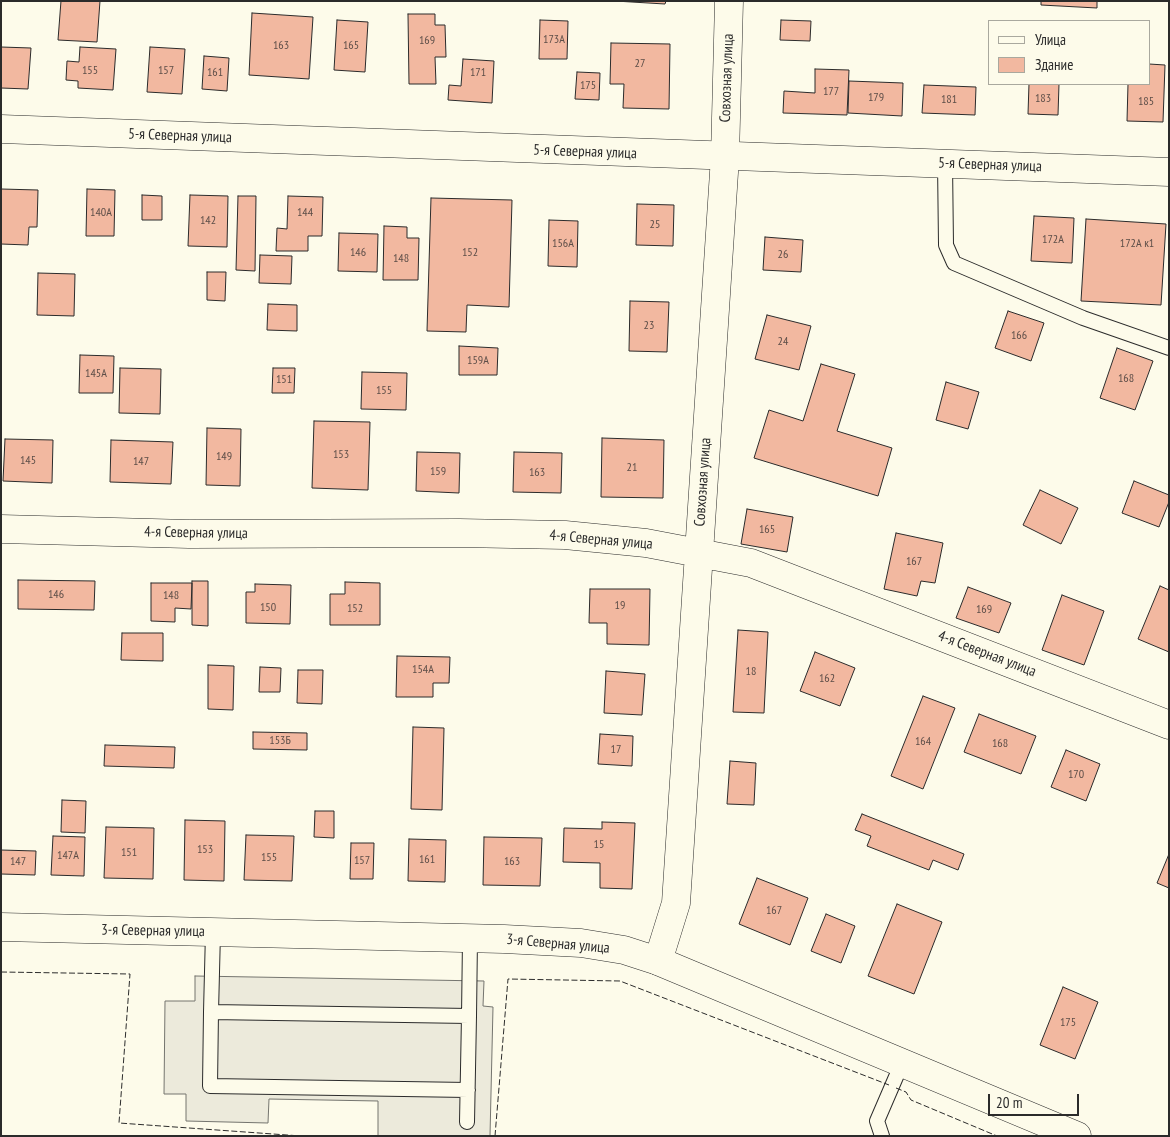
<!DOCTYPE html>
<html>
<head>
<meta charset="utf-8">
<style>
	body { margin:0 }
	#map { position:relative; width:1170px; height:1137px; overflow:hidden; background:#fdfbea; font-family:"PT Sans Narrow",sans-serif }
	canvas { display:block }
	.frame { position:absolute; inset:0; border:2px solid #2b2b2b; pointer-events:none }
	.legend { position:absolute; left:988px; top:20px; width:162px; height:65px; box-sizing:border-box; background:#fdfbea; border:1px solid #a9a89e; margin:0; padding:6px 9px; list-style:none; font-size:15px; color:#2b2b2b }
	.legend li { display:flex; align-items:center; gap:10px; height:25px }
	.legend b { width:25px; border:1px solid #a9a89e }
	.scale { position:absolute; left:988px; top:1094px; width:91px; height:22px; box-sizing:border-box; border:2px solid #2b2b2b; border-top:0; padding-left:6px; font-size:15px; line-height:18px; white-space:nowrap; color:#2b2b2b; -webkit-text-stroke:4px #fdfbea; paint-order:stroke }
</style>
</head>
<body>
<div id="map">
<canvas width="1170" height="1137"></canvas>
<div class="frame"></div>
<ul class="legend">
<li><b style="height:6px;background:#fdfbea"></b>Улица</li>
<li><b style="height:14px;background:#f2b8a0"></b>Здание</li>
</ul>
<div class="scale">20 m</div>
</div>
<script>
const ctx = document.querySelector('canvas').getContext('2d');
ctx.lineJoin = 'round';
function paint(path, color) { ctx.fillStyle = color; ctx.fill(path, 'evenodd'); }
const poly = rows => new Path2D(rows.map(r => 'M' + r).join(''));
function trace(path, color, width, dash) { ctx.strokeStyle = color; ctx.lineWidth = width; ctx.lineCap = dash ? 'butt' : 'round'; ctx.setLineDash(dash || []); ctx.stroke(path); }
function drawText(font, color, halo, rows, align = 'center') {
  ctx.font = font + ' "PT Sans Narrow",sans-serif'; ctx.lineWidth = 4; ctx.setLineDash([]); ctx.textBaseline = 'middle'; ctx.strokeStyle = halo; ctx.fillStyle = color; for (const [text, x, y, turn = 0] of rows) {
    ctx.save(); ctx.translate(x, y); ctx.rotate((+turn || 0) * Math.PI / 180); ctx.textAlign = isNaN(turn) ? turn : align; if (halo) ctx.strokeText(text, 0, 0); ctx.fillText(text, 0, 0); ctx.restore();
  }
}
const parking = poly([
	[195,976,484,981,483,1006,493,1007,490,1136,378,1136,378,1101,269,1099,268,1123,186,1121,186,1094,164,1094,165,1001,195,1001,195,976]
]);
const building = poly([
	[61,1,100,1,97,42,58,40,61,1],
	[615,1,666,1,665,4,615,1],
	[1041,1,1097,1,1097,8,1041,5,1041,1],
	[252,13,313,17,309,79,249,75,252,13],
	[408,14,435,14,435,25,445,25,446,57,435,57,436,84,409,84,408,14],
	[337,20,368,22,365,72,334,70,337,20],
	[540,20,568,21,567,59,539,59,540,20],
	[781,20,811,21,810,41,780,40,781,20],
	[611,43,670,44,669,109,623,108,624,84,610,84,611,43],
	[1,47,31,48,28,89,1,88,1,47],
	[80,47,116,49,113,90,78,88,78,81,66,80,67,61,79,62,80,47],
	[150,47,185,49,182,94,147,92,150,47],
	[204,56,229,58,227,91,202,89,204,56],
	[463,59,494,61,492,103,448,100,449,85,461,86,463,59],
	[1149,64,1165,65,1163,122,1127,121,1128,84,1149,84,1149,64],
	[815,69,849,70,847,115,783,113,784,91,815,93,815,69],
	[577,72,600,73,599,100,575,99,577,72],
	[849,81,903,83,902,116,848,113,849,81],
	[1029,84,1059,84,1058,115,1028,114,1029,84],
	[924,85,976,87,975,115,922,113,924,85],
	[1,189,38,190,37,227,29,227,28,245,1,244,1,189],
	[87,189,115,190,114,236,86,236,87,189],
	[142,195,162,196,162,220,142,220,142,195],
	[190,195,228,196,227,247,188,246,190,195],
	[238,196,256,196,255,271,236,270,238,196],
	[288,196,323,197,322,236,308,236,308,251,276,251,277,228,287,229,288,196],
	[431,198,512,200,509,307,467,305,466,332,427,331,431,198],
	[637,204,674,205,673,246,636,245,637,204],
	[1034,216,1074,218,1072,263,1031,261,1034,216],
	[1086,219,1166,224,1161,305,1081,301,1086,219],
	[549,220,578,221,577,267,548,266,549,220],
	[384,226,407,227,407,238,419,238,418,280,383,280,384,226],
	[339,233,378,234,377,272,338,271,339,233],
	[765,237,803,240,801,272,763,270,765,237],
	[260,255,292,256,291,284,259,283,260,255],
	[207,272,226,272,225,301,207,300,207,272],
	[38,273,75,274,74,316,37,315,38,273],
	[630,301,669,302,667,352,629,351,630,301],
	[268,304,297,305,297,331,267,330,268,304],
	[1008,311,1044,323,1031,361,995,348,1008,311],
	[767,315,811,326,799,370,755,359,767,315],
	[459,346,498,348,497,375,459,375,459,346],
	[1117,348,1153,361,1135,410,1100,398,1117,348],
	[80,355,114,356,113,393,79,393,80,355],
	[821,364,855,374,837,431,892,448,878,496,754,458,769,410,803,421,821,364],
	[120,368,161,369,160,414,119,413,120,368],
	[273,368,295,368,294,393,272,393,273,368],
	[362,372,407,373,406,410,361,409,362,372],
	[946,382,979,392,968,429,936,420,946,382],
	[314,421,370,422,368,490,312,488,314,421],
	[207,428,241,429,240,486,206,485,207,428],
	[602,438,664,440,663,498,601,497,602,438],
	[5,439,53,440,52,483,3,481,5,439],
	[111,440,173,442,171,484,110,482,111,440],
	[417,452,460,453,459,493,416,491,417,452],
	[514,452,562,453,561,493,513,492,514,452],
	[1134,481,1169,495,1169,502,1159,527,1122,513,1134,481],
	[1040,490,1078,508,1061,544,1023,525,1040,490],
	[747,509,793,517,787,552,741,544,747,509],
	[896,533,943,543,935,583,921,581,917,596,884,589,896,533],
	[18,580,95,581,94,610,18,609,18,580],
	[192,581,208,581,208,626,192,625,192,581],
	[345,582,380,583,380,625,330,625,330,594,345,594,345,582],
	[151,583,192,583,191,609,175,608,175,622,151,621,151,583],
	[255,584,291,585,290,624,246,623,246,592,255,592,255,584],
	[1160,586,1169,590,1169,652,1138,639,1160,586],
	[968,587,1011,603,999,633,956,618,968,587],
	[590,589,650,589,649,645,607,644,607,623,589,623,590,589],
	[1062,595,1104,611,1084,665,1042,650,1062,595],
	[738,630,768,632,764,713,733,712,738,630],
	[122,633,163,633,163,661,121,660,122,633],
	[815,652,855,668,840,706,800,691,815,652],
	[397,656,450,657,449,683,433,683,433,697,396,697,397,656],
	[208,665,234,666,233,710,208,709,208,665],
	[260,667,281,668,280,692,259,692,260,667],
	[298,670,323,670,322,704,297,703,298,670],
	[606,671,645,674,642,715,604,713,606,671],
	[923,696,955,708,923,789,891,776,923,696],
	[979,714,1036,736,1021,774,964,752,979,714],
	[413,727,444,728,442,810,411,809,413,727],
	[253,732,307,733,307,750,253,749,253,732],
	[600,734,633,736,632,766,598,764,600,734],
	[105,745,175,747,174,768,104,766,105,745],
	[1066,750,1100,764,1086,801,1051,787,1066,750],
	[730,761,756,763,754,805,727,804,730,761],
	[62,800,86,801,85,833,61,832,62,800],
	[315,811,334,811,334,838,314,837,315,811],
	[862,814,964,854,958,870,933,860,929,870,867,846,871,836,855,830,862,814],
	[185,820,225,821,224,881,184,880,185,820],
	[602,822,635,823,632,889,600,888,600,863,563,862,564,828,602,829,602,822],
	[106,827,154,828,153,879,104,878,106,827],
	[246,835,294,836,292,881,244,880,246,835],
	[53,836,85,837,84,876,51,875,53,836],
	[484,837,542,838,540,886,483,885,484,837],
	[409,839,446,840,445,882,408,881,409,839],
	[351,843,374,843,373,879,350,879,351,843],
	[1,850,36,851,35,875,1,874,1,850],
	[1169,854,1169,888,1157,883,1169,854],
	[757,878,808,898,790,945,739,924,757,878],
	[897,904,942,922,914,994,868,976,897,904],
	[826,914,855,926,841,963,811,951,826,914],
	[1063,987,1098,1002,1075,1059,1040,1045,1063,987]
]);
const lane = poly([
	[945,163,946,245,954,263,1083,318,1169,348],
	[213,932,211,1012,469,1016,470,939],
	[211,1012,210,1086,468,1090],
	[467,1122,469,1016],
	[882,1136,877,1121,902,1063]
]);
const street = poly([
	[1,529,189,534,459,533,565,535,646,543,751,563,1169,725],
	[658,961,676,903,725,157,729,1]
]);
const secondary = poly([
	[1,129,1169,172],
	[1,927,504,939,581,943,624,950,658,961,1077,1136]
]);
const fence = poly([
	[1,972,130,974,119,1123,301,1136],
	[896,1088,906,1092,911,1100,997,1136],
	[495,1136,508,979,620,981,889,1085]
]);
const numberNames = [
	["173А",554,40],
	["169",427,41],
	["163",281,46],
	["165",351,46],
	["27",640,64],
	["155",90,71],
	["157",166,71],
	["161",215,73],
	["171",478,73],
	["175",588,86],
	["177",831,92],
	["179",876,98],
	["183",1043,99],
	["181",949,100],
	["185",1146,102],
	["140А",101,213],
	["144",305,213],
	["142",208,221],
	["25",655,225],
	["172А",1053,240],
	["156А",563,244],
	["172А к1",1137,244],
	["146",358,253],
	["152",470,253],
	["26",783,255],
	["148",401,259],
	["23",649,326],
	["166",1019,336],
	["24",783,342],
	["159А",478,361],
	["145А",96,374],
	["168",1126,379],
	["151",284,380],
	["155",384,391],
	["153",341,455],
	["149",224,457],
	["145",28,461],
	["147",141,462],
	["21",632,468],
	["159",438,472],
	["163",537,473],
	["165",767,530],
	["167",914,562],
	["146",56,595],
	["148",171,596],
	["19",620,606],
	["150",268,608],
	["152",355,609],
	["169",984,610],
	["154А",423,670],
	["18",751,672],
	["162",827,679],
	["153Б",280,741],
	["164",923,742],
	["168",1000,744],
	["17",616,750],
	["170",1076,775],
	["15",599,845],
	["153",205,850],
	["151",129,853],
	["147А",68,856],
	["155",269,858],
	["161",427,860],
	["157",362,861],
	["147",18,862],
	["163",512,862],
	["167",774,911],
	["175",1068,1023]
];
const streetNames = [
	["Совхозная улица",727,78,-88],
	["5-я Северная улица",180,136,2],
	["5-я Северная улица",585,152,2],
	["5-я Северная улица",990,165,2],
	["Совхозная улица",703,482,-86],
	["4-я Северная улица",196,533,1],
	["4-я Северная улица",601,540,5],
	["4-я Северная улица",987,654,21],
	["3-я Северная улица",153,931,1],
	["3-я Северная улица",558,944,5]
];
paint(parking, '#eceadb');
trace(parking, '#74746e', 1);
paint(building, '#f2b8a0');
trace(building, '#2b2b2b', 1);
trace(lane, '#2b2b2b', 16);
trace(street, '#2b2b2b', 29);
trace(secondary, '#2b2b2b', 29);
trace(lane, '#fdfbea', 14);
trace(street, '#fdfbea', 28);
trace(secondary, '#fdfbea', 28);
trace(fence, '#2b2b2b', 1, [6, 2.5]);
drawText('12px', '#5d4e48', null, numberNames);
drawText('15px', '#2b2b2b', '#fdfbea', streetNames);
</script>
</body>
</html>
